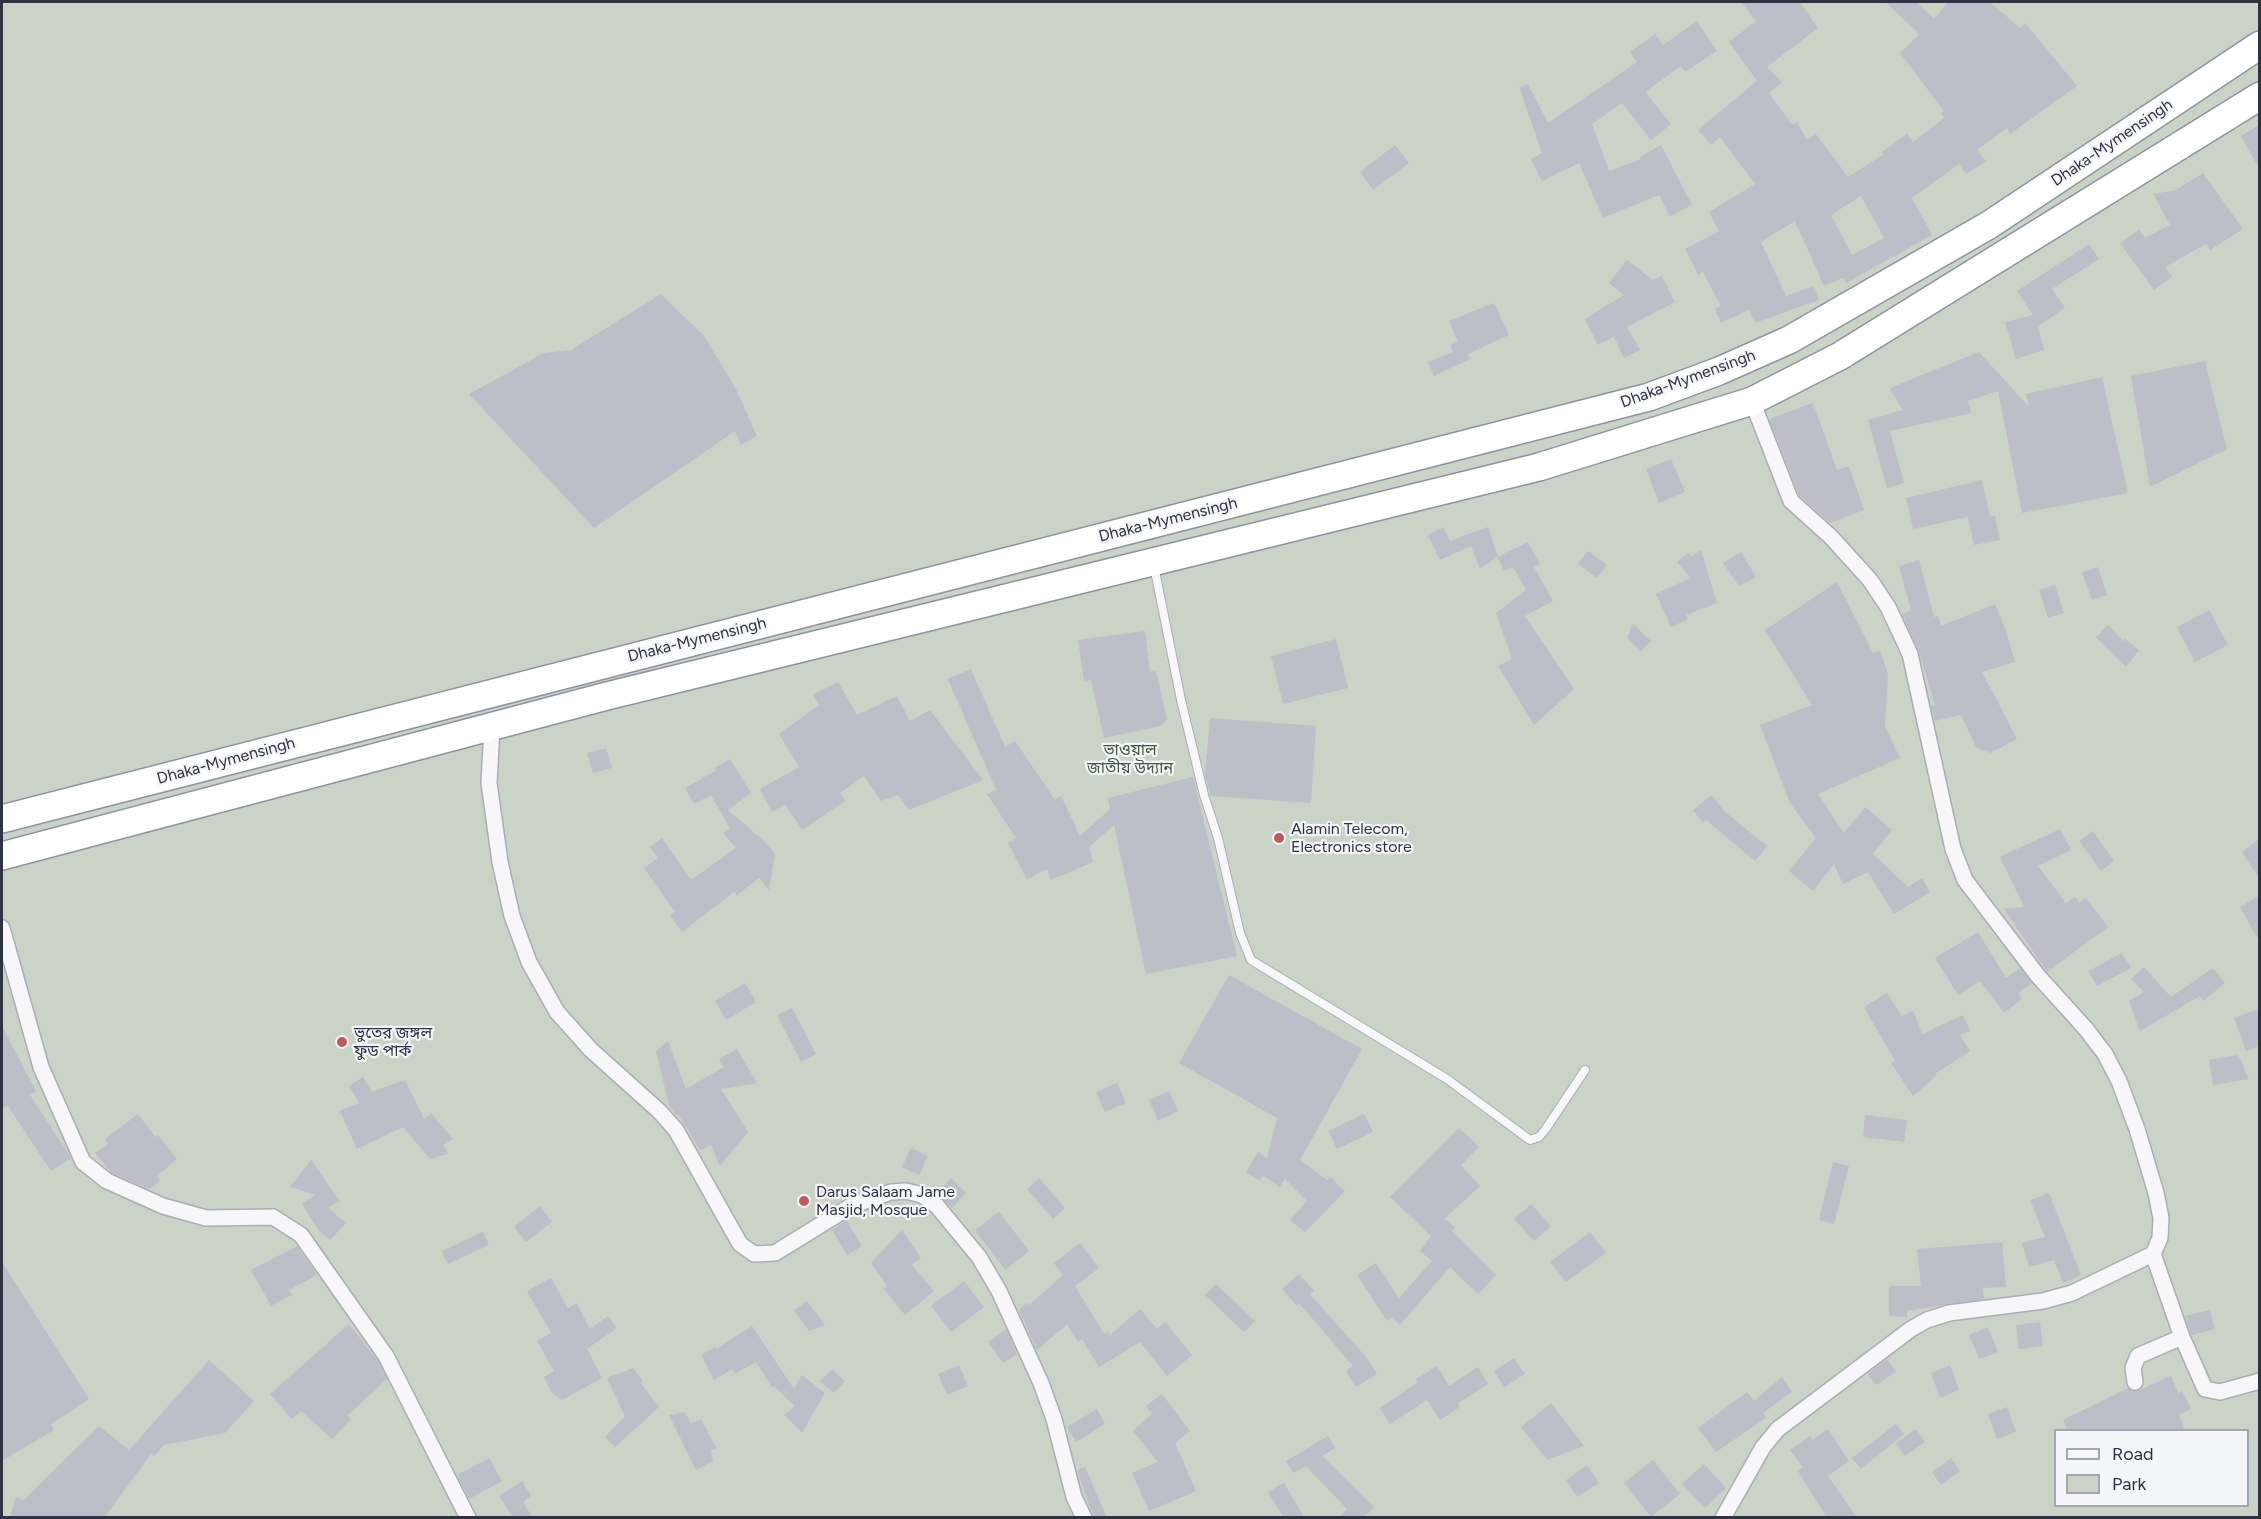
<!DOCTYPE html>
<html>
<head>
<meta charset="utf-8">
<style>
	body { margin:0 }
	#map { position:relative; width:2261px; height:1519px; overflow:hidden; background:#e4e6eb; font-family:Figtree,sans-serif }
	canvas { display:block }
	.frame { position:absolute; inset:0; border:3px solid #2e3341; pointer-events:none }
	.legend { position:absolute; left:2054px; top:1429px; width:195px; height:78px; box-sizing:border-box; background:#f4f5f8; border:2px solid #a5a7af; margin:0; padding:8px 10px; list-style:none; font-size:18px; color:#2e3341 }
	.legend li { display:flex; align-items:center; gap:12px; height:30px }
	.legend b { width:30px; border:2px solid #a5a7af }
</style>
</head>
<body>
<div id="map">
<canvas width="2261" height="1519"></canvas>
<div class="frame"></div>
<ul class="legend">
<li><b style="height:8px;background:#f7f7f9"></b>Road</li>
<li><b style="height:16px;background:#c9d4c7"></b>Park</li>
</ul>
</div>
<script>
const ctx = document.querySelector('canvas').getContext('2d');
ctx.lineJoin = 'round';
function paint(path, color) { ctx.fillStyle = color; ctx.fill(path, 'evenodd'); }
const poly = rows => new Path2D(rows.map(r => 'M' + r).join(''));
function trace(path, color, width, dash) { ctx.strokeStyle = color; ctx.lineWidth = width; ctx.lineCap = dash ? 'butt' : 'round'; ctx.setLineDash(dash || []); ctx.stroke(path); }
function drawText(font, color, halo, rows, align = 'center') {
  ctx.font = font + ' Figtree,"Noto Sans Bengali",sans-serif'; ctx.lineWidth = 4.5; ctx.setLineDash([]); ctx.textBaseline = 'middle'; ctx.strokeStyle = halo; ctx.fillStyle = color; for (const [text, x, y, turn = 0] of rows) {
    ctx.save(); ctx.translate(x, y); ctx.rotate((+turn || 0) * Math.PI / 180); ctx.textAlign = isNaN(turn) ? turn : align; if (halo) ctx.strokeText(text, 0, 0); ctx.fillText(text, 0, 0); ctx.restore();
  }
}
const green = poly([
	[2,2,2259,2,2259,1517,2,1518],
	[2056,1430,2248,1430,2248,1506,2056,1506]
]);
const building = poly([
	[1741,2,1800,2,1818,28,1767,67,1782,82,1769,93,1792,125,1797,122,1807,140,1816,134,1848,177,1884,154,1882,152,1907,134,1913,142,1944,118,1941,113,1944,111,1900,53,1919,34,1886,2,1916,2,1934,19,1948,2,1990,2,2020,28,2025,23,2077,86,2010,134,2007,128,1977,150,1986,161,1966,174,1959,164,1912,198,1932,235,1846,283,1843,278,1824,286,1795,221,1761,242,1786,296,1814,286,1819,300,1755,323,1749,310,1721,323,1715,309,1721,306,1703,272,1698,275,1685,249,1719,231,1709,212,1755,184,1720,137,1711,145,1698,130,1757,81,1729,42,1756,21],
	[1861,196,1884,238,1852,255,1831,215],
	[1697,21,1717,51,1685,72,1681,66,1645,92,1671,124,1651,140,1622,103,1592,124,1609,171,1641,159,1640,157,1661,145,1692,205,1670,216,1659,195,1603,218,1579,163,1542,181,1531,159,1542,153,1519,87,1528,84,1548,123,1637,62,1630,52,1655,34,1663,45],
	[2259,125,2259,168,2241,136],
	[1395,145,1409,163,1373,190,1360,172],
	[2203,173,2243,229,2210,250,2206,244,2165,267,2172,277,2154,290,2120,243,2139,230,2145,238,2170,225,2153,194,2176,190],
	[2089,244,2099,259,2052,289,2065,308,2038,326,2044,350,2016,359,2005,322,2033,315,2017,291],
	[1627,260,1653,280,1662,276,1675,302,1627,327,1640,350,1624,358,1614,337,1598,345,1585,319,1624,295,1609,283],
	[661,294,704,336,735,387,757,436,741,445,735,431,594,528,469,394,544,353,571,350],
	[1494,303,1509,335,1468,354,1470,359,1434,376,1428,362,1453,352,1450,345,1458,342,1449,321],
	[1979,352,2029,407,2026,394,2102,377,2128,493,2022,513,1998,391,1968,401,1971,413,1890,431,1904,483,1887,488,1868,420,1902,410,1890,388],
	[2205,361,2227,449,2150,487,2131,376],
	[1813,403,1837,470,1849,466,1864,510,1830,523,1799,495,1769,419],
	[1671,459,1685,492,1659,503,1646,469],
	[1982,480,1990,517,1995,516,2000,540,1974,545,1968,517,1913,529,1906,498],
	[1444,527,1450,541,1488,527,1498,556,1480,569,1471,546,1440,560,1428,535],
	[1528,542,1540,564,1534,567,1553,601,1525,616,1574,689,1534,725,1498,666,1512,659,1496,613,1526,590,1513,567,1504,571,1497,557],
	[1701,550,1717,603,1686,615,1688,619,1671,627,1656,594,1690,578,1677,562,1688,553,1691,557],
	[1588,551,1607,565,1597,578,1578,564],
	[1741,552,1756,577,1739,586,1723,563],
	[1919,560,1934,617,1938,616,1941,626,1995,604,2005,628,2015,662,1982,672,2017,739,1990,753,1976,747,1961,715,1935,721,1931,706,1935,705,1919,652,1902,614,1911,610,1899,566],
	[2098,567,2107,595,2092,600,2082,572],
	[1837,582,1873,653,1880,651,1888,674,1885,726,1900,758,1818,794,1844,833,1865,807,1892,830,1873,854,1908,887,1922,878,1930,892,1894,914,1868,872,1843,884,1834,864,1813,891,1789,871,1816,838,1790,803,1760,725,1812,705,1765,630],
	[2055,585,2064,613,2048,618,2039,590],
	[2209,610,2228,645,2195,662,2177,627],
	[1633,624,1651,641,1641,651,1627,638],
	[2108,625,2123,641,2125,639,2139,650,2126,667,2096,637],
	[1145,631,1150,672,1156,671,1167,720,1161,726,1104,738,1091,680,1084,681,1078,640],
	[1336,639,1348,688,1283,704,1271,656],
	[971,669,1005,747,1015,741,1055,800,1061,796,1080,836,1110,809,1108,798,1193,777,1237,956,1146,974,1114,825,1089,847,1093,862,1051,880,1047,869,1027,880,1008,843,1016,838,987,794,996,790,948,679],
	[838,682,857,715,897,696,910,721,930,710,983,780,909,810,898,795,881,801,864,776,840,793,845,801,802,830,785,804,772,812,760,789,799,767,779,734,819,705,813,695],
	[1210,718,1316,726,1311,803,1211,796,1205,774],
	[606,748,612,768,593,773,587,753],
	[730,759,751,793,728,810,764,841,775,854,769,890,759,878,737,895,734,892,682,932,670,915,675,912,644,868,658,858,650,847,662,838,691,880,736,848,723,833,730,829,711,795,694,804,685,788,717,770,715,768],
	[1712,795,1724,811,1767,846,1755,861,1706,820,1703,823,1693,810],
	[2060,829,2071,850,2038,866,2066,903,2075,897,2079,903,2086,898,2108,927,2047,972,2004,909,2024,907,2000,857],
	[2093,831,2114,861,2101,871,2079,841],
	[2259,839,2259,878,2242,852],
	[2259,896,2259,941,2240,907],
	[1978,932,2006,978,2020,968,2032,983,2018,993,2022,999,2004,1013,1980,981,1958,995,1935,958],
	[2122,953,2131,968,2097,986,2088,971],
	[2144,967,2171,997,2213,968,2225,983,2203,1001,2200,996,2140,1031,2129,1001,2144,992,2131,979],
	[1229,975,1362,1049,1300,1160,1327,1180,1330,1177,1345,1191,1305,1232,1290,1220,1307,1201,1285,1179,1280,1187,1263,1176,1260,1181,1246,1172,1258,1152,1267,1158,1277,1118,1179,1063],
	[745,983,756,1002,726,1020,715,1001],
	[1887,993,1902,1016,1913,1010,1922,1034,1963,1015,1970,1031,1960,1035,1970,1051,1935,1074,1936,1076,1913,1096,1891,1063,1895,1061,1864,1007],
	[792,1008,816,1054,801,1062,777,1015],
	[2259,1009,2259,1046,2246,1051,2234,1018],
	[2,1026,36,1091,30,1095,71,1158,51,1171,8,1106,2,1109],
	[668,1041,686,1089,724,1067,719,1059,737,1049,757,1083,721,1089,748,1132,720,1166,711,1145,700,1150,678,1114,676,1115,669,1105,656,1051],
	[2238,1055,2249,1079,2213,1085,2209,1060],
	[363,1077,372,1092,405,1080,424,1119,431,1113,453,1139,443,1145,448,1154,430,1159,403,1127,357,1149,340,1111,359,1103,349,1086],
	[1117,1083,1126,1103,1105,1112,1096,1092],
	[1169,1091,1178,1111,1158,1121,1149,1100],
	[138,1114,155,1137,158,1135,177,1159,157,1176,160,1181,149,1189,112,1173,95,1153,108,1144,105,1139],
	[1364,1114,1373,1132,1337,1149,1328,1131],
	[1865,1115,1907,1120,1904,1142,1863,1137],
	[1459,1128,1479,1147,1461,1165,1480,1186,1444,1219,1455,1227,1452,1231,1496,1275,1478,1294,1450,1267,1400,1325,1392,1317,1387,1321,1357,1275,1376,1263,1399,1298,1432,1261,1420,1251,1431,1236,1390,1197],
	[911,1148,928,1156,919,1175,902,1167],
	[311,1160,341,1203,337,1202,328,1208,346,1223,330,1240,319,1231,302,1204,316,1195,290,1187],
	[1833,1162,1849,1166,1834,1224,1819,1220],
	[951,1178,966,1193,952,1208,936,1193],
	[1039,1178,1065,1208,1053,1219,1027,1189],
	[2049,1193,2081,1275,2063,1283,2054,1260,2029,1267,2022,1243,2045,1237,2030,1200],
	[1531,1204,1551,1226,1534,1241,1514,1219],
	[540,1206,552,1222,526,1242,514,1227],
	[999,1212,1029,1251,1005,1270,975,1230],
	[846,1220,862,1246,847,1255,832,1230],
	[902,1230,921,1258,912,1265,934,1291,905,1315,884,1289,887,1286,871,1263],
	[483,1232,489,1245,448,1264,442,1251],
	[1590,1232,1606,1253,1566,1282,1550,1262],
	[2002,1242,2006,1287,1983,1288,1984,1299,1907,1311,1907,1317,1889,1316,1889,1286,1921,1286,1917,1249],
	[1080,1243,1099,1268,1075,1286,1104,1334,1108,1332,1110,1335,1140,1309,1157,1329,1165,1322,1192,1355,1167,1376,1140,1342,1099,1367,1082,1339,1078,1342,1067,1324,1037,1350,1019,1310,1027,1303,1029,1305,1063,1275,1054,1263],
	[297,1246,317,1275,289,1290,292,1295,271,1306,251,1270],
	[2,1262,89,1399,51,1424,54,1430,2,1461],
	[1299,1274,1314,1291,1310,1294,1367,1358,1377,1374,1356,1387,1346,1371,1353,1366,1299,1303,1297,1306,1282,1289],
	[551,1278,568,1308,577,1303,590,1329,608,1316,617,1328,587,1349,602,1378,562,1400,552,1393,544,1377,554,1371,537,1341,551,1333,527,1291],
	[964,1281,984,1307,951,1332,931,1306],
	[1216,1284,1255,1321,1244,1332,1205,1295],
	[807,1301,825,1325,809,1331,794,1310],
	[2210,1310,2215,1329,2192,1335,2185,1316],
	[2040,1322,2043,1346,2019,1349,2016,1325],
	[349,1324,378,1361,387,1379,347,1416,351,1419,332,1439,301,1411,292,1419,270,1394],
	[752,1326,794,1389,802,1375,825,1393,802,1433,784,1415,795,1406,774,1386,772,1387,756,1362,735,1374,733,1369,714,1380,701,1355,715,1347,716,1349],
	[1988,1327,1998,1352,1979,1359,1969,1335],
	[1006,1329,1017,1354,1003,1363,988,1342],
	[1514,1358,1525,1374,1504,1387,1494,1371],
	[1887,1359,1896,1372,1876,1385,1868,1374],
	[209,1360,254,1401,225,1433,164,1445,154,1456,151,1454,104,1518,10,1518,16,1497,24,1500,99,1426,129,1450],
	[959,1365,968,1386,947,1395,938,1374],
	[1950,1365,1959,1390,1940,1398,1931,1373],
	[1437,1366,1449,1386,1478,1367,1488,1384,1458,1403,1460,1407,1440,1420,1427,1400,1390,1424,1380,1408,1418,1382,1416,1379],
	[633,1368,643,1381,640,1382,659,1407,615,1447,605,1437,625,1416,607,1378],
	[832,1369,845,1381,834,1393,820,1381],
	[2171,1376,2178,1393,2182,1391,2191,1409,2179,1415,2185,1431,2068,1431,2063,1420,2128,1388,2137,1391],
	[1782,1377,1792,1392,1763,1413,1766,1418,1716,1452,1698,1428,1747,1392,1754,1401],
	[1162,1394,1190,1431,1175,1443,1196,1491,1149,1511,1132,1473,1158,1462,1133,1431,1152,1414,1146,1406],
	[1551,1403,1584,1446,1547,1460,1521,1427],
	[2007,1407,2016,1432,1997,1439,1988,1414],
	[1097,1409,1105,1424,1076,1442,1067,1427],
	[685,1412,691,1424,701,1419,716,1448,711,1450,713,1461,696,1470,669,1415],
	[1896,1424,1904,1434,1861,1469,1852,1458],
	[1828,1429,1849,1461,1828,1476,1857,1518,1827,1518,1798,1471,1803,1467,1790,1450,1810,1436,1812,1440],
	[1916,1429,1925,1442,1905,1456,1896,1443],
	[1328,1436,1335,1448,1322,1456,1374,1507,1364,1518,1338,1518,1347,1509,1306,1466,1293,1473,1286,1461],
	[489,1458,502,1481,469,1499,457,1475],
	[1951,1458,1960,1471,1941,1485,1932,1472],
	[1653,1460,1680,1494,1651,1517,1624,1483],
	[1704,1464,1726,1488,1705,1508,1682,1484],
	[1587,1465,1599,1483,1577,1497,1566,1480],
	[1085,1467,1107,1518,1094,1518,1077,1470],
	[522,1481,531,1496,523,1502,533,1518,514,1518,499,1496],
	[1284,1483,1305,1518,1284,1518,1268,1492]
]);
const lane = poly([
	[1154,566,1181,700,1204,795,1218,838,1240,933,1251,960,1447,1079,1530,1140,1539,1137,1545,1130,1585,1070]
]);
const street = poly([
	[1752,401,1791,501,1831,537,1870,580,1888,607,1910,654,1953,849,1965,880,2038,976,2086,1029,2105,1054,2119,1081,2137,1129,2156,1193,2161,1218,2160,1238,2153,1254,2182,1337,2205,1389,2220,1392,2260,1381],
	[492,728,489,783,500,862,512,916,529,962,557,1012,591,1050,659,1111,676,1130,740,1244,754,1254,775,1253,851,1206,891,1192,906,1191,922,1195,937,1206,979,1257,999,1291,1041,1383,1054,1419,1074,1497,1084,1518],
	[2,928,41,1067,83,1162,107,1181,163,1206,206,1218,273,1217,301,1235,386,1356,468,1518],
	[2135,1382,2133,1368,2138,1356,2182,1337],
	[1723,1518,1763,1447,1778,1429,1911,1329,1927,1320,1949,1313,2043,1301,2072,1293,2153,1254]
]);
const highway = poly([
	[2,819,1649,397,1719,371,1789,340,1989,225,2260,45],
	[2,856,607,696,1539,467,1752,401,1840,356,2260,96]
]);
const markers = [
	[1279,838,6,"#c0595e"],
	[342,1042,6,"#c0595e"],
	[804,1201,6,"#c0595e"]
];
const streetNames = [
	["Dhaka-Mymensingh",2112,143,-34],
	["Dhaka-Mymensingh",1688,379,-20],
	["Dhaka-Mymensingh",1168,520,-14],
	["Dhaka-Mymensingh",697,640,-14],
	["Dhaka-Mymensingh",226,761,-15]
];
const parkNames = [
	["ভাওয়াল",1130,750],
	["জাতীয় উদ্যান",1130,768]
];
const poiNames = [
	["Alamin Telecom,",1291,829],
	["Electronics store",1291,847],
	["ভুতের জঙ্গল",354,1033],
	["ফুড পার্ক",354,1051],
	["Darus Salaam Jame",816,1192],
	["Masjid, Mosque",816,1210]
];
paint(green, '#c9d4c7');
paint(building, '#bcbfc7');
trace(lane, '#aaadb5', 10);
trace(street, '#aaadb5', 18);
trace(highway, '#8d93a0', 30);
trace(lane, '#f7f7f9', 8);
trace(street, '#f7f7f9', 15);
trace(highway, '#fff', 27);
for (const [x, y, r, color] of markers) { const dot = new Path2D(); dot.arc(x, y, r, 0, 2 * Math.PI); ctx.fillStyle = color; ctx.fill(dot); trace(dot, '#f4f5f8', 2); }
drawText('16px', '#2e3341', '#f4f5f8', streetNames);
drawText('16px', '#3f5b3d', '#f4f5f8', parkNames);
drawText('16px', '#2e3341', '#f4f5f8', poiNames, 'left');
</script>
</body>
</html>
